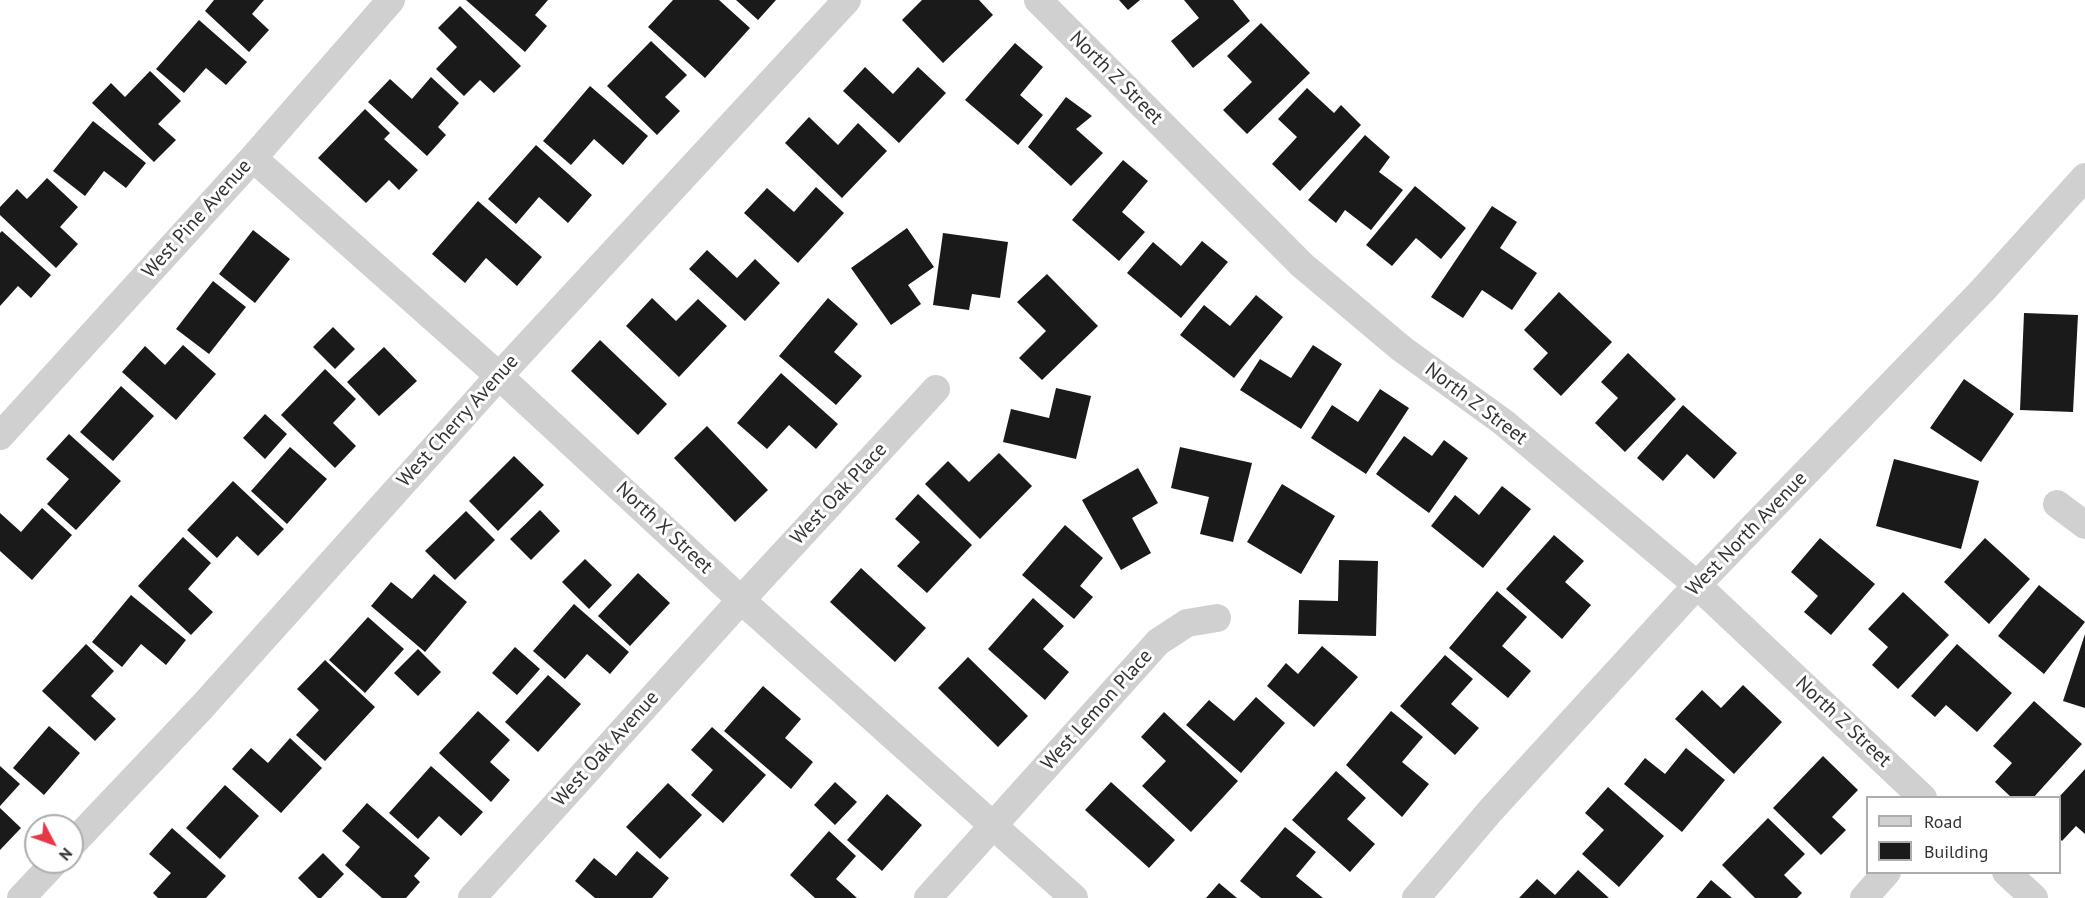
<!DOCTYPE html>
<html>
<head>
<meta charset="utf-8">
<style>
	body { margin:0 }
	#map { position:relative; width:2085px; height:898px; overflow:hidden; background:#fff; font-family:"PT Sans",sans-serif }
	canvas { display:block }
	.legend { position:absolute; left:1866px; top:796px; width:195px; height:78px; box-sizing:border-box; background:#fff; border:2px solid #adadad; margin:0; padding:8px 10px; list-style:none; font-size:18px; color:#333 }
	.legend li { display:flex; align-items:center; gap:12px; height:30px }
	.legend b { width:30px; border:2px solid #adadad }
	.north { position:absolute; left:24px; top:814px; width:60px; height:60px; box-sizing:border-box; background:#fff; border:2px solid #adadad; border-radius:50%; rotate:131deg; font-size:16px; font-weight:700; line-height:24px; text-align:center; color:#333 }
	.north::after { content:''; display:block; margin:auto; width:21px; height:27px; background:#e63946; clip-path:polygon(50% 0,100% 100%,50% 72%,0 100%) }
</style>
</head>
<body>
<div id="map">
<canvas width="2085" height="898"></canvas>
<ul class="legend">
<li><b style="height:8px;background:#d0d0d0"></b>Road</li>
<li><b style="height:16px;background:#1a1a1a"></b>Building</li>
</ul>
<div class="north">N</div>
</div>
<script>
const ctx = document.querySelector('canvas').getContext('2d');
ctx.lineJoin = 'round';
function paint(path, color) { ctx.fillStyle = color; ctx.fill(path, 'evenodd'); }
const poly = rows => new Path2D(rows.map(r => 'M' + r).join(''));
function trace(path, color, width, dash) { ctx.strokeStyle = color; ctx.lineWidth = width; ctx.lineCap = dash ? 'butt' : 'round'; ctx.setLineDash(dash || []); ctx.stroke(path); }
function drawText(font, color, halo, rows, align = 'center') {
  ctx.font = font + ' "PT Sans",sans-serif'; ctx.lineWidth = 6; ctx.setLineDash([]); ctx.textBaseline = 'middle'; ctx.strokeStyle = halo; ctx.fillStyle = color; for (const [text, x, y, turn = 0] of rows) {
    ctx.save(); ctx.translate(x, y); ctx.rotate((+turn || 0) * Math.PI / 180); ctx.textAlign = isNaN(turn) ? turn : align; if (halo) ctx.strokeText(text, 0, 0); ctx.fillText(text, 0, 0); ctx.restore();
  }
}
const building = poly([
	[214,0,264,0,252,14,269,30,249,52,205,11],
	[466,0,548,0,535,15,547,26,525,52],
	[673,0,719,0,750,28,705,78,648,27],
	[736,0,776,0,758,20],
	[922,0,979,0,993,15,943,63,902,20],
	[1119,0,1140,0,1128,10],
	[1184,0,1233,0,1250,21,1193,68,1171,41,1199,18],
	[460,6,521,66,494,93,480,80,464,96,436,69,457,47,438,28],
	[199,20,247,62,226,85,206,68,184,93,156,69],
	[1261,23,1310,73,1247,134,1223,110,1252,82,1227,56],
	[651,41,687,75,665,97,680,111,657,135,607,86],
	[1015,43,1043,67,1020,95,1043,115,1018,145,965,100],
	[865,67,893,94,918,67,946,93,899,143,843,91],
	[150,71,181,101,158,124,176,140,154,162,92,103,111,83,125,97],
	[431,77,459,103,438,127,446,135,427,156,368,102,390,79,412,99],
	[590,86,648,136,623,165,594,139,571,165,543,141],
	[1307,88,1334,113,1341,105,1361,125,1300,191,1272,164,1297,137,1278,119],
	[1066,97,1092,116,1076,129,1103,153,1071,186,1028,147],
	[365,109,390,133,384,139,418,170,399,190,389,180,366,203,318,158],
	[809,117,838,145,858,123,887,151,842,198,785,143],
	[93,121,146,163,126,188,104,171,85,196,53,171],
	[1365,135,1390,157,1379,172,1403,190,1371,230,1345,210,1336,223,1308,200],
	[536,145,592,195,568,223,539,197,516,224,488,199],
	[1123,160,1148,181,1122,212,1145,232,1119,261,1072,220],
	[47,178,78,207,60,227,78,244,56,268,0,215,0,207,17,189,27,199],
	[1415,186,1466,228,1441,259,1416,238,1392,266,1366,245],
	[816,187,844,213,798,263,744,213,767,188,794,212],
	[478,201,542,257,517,286,486,258,465,283,432,254],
	[1492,206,1517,222,1500,248,1537,273,1512,310,1482,290,1463,318,1431,297],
	[907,228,934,267,908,285,921,304,891,325,851,268],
	[253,230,290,259,255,303,219,274],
	[2,231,51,275,31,298,18,286,0,306,0,233],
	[943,233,1008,242,1000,298,972,294,969,310,933,305],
	[1202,241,1228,262,1181,318,1127,273,1153,242,1181,266],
	[707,250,737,278,755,259,780,283,745,321,689,269],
	[1047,274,1098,326,1042,380,1019,358,1046,331,1017,302],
	[213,281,246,307,209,354,176,329],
	[1559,292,1612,342,1561,396,1533,369,1548,353,1524,330],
	[1256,295,1283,317,1234,378,1180,335,1204,305,1230,326],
	[652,298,676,321,698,299,727,326,679,377,626,326],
	[828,298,858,324,834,352,862,376,836,405,779,356],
	[2024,313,2078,315,2073,412,2020,410],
	[333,327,355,349,335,369,313,347],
	[600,340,667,404,638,435,571,371],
	[183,345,216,374,176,420,122,372,145,346,165,365],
	[1313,345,1342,364,1301,429,1240,390,1260,359,1291,378],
	[384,347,417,381,379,416,347,382],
	[1628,353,1676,399,1625,452,1595,423,1618,398,1601,382],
	[325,369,356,399,333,423,356,446,335,468,281,415],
	[781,373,838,424,816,449,789,425,767,449,737,423],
	[1964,379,2014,414,1981,462,1930,428],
	[121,386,154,416,113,461,80,432],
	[1056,388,1091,396,1076,459,1003,442,1011,409,1049,418],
	[1380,389,1409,408,1366,474,1311,438,1332,405,1358,422],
	[1683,405,1737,453,1714,479,1687,454,1663,481,1637,458],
	[265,414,287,434,265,459,243,438],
	[707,426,768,490,735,522,674,458],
	[69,434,121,481,76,530,47,504,69,479,46,459],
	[1404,436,1432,456,1444,440,1468,458,1429,513,1376,474],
	[290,447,327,479,287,524,251,491],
	[1180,447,1252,463,1233,542,1200,534,1209,497,1171,488],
	[999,453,1032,486,980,539,925,484,948,461,969,482],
	[514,456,544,485,498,531,469,501],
	[1894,459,1979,481,1961,549,1876,526],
	[1138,468,1158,503,1132,518,1151,553,1121,570,1082,500],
	[233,481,284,529,258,556,237,536,217,558,187,530],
	[1282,484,1335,516,1301,574,1247,542],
	[1502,486,1531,509,1483,568,1431,526,1455,495,1479,515],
	[918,494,972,545,927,593,897,566,920,542,895,519],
	[42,508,72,535,32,580,0,551,0,513,21,532],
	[540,510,560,531,531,560,510,539],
	[466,511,495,540,455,580,425,551],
	[1065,525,1103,558,1080,586,1093,597,1074,619,1022,575],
	[1554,535,1584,561,1565,582,1591,605,1562,639,1506,589],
	[183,537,211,563,188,589,213,612,191,635,138,586],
	[1820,538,1875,584,1831,635,1804,612,1818,596,1791,572],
	[1985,538,2030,579,1989,624,1944,582],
	[585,559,612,585,589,609,562,582],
	[1339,560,1378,561,1376,636,1298,634,1299,600,1338,601],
	[861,568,926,628,895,662,830,602],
	[638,573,670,603,630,646,598,616],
	[434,574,467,602,425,652,371,606,391,582,412,599],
	[2039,585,2085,622,2044,674,1998,636],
	[1497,591,1527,617,1502,646,1531,671,1508,698,1449,648],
	[1903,592,1949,635,1898,689,1872,665,1888,647,1868,629],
	[131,595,186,640,166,665,141,644,122,667,92,642],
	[1033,598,1064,626,1043,649,1069,672,1045,700,988,649],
	[574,604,629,652,610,674,587,654,565,679,533,651],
	[368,617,404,649,365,693,329,660],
	[2085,634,2085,708,2063,701],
	[86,644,114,671,91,696,116,719,95,741,42,691],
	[1957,644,2012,693,1977,732,1946,705,1935,717,1911,696],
	[1322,646,1358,677,1314,727,1267,686,1286,663,1298,674],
	[515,647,540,669,517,695,492,673],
	[418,649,441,672,418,696,394,673],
	[1445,655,1473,679,1451,704,1479,728,1455,755,1400,706],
	[968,657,1028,716,998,747,938,688],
	[325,660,375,707,325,761,296,735,319,710,297,689],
	[548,675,581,704,538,752,505,722],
	[1743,685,1782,722,1734,774,1675,719,1702,690,1721,708],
	[763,686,801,719,785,738,813,762,791,789,724,731],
	[1256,697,1285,723,1241,773,1186,725,1209,700,1234,721],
	[2034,701,2082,744,2033,798,2012,798,1995,782,2012,763,1993,746],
	[478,711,510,740,490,762,510,780,491,802,439,753],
	[1391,711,1423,737,1402,762,1429,784,1402,817,1346,765],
	[1164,712,1238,781,1191,832,1142,786,1166,761,1141,737],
	[49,726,80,753,44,795,13,768],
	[712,727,766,775,723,823,691,795,713,770,691,750],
	[290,738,322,768,281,813,232,769,251,748,268,763],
	[1686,748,1725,780,1682,832,1624,784,1645,758,1665,774],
	[1823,756,1858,790,1832,817,1846,830,1821,855,1773,808],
	[0,766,20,784,0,806],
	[431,766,483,812,461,836,439,816,418,839,389,813],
	[2085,769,2085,834,2076,826,2062,841,2060,839,2060,796],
	[1336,771,1366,798,1347,819,1375,844,1350,872,1292,820],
	[835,782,857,802,835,825,814,805],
	[1111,782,1175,840,1149,868,1085,810],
	[668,783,702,815,660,859,626,827],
	[225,785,259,816,220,859,186,828],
	[1608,787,1664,836,1619,887,1582,854,1604,830,1585,813],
	[887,794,922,825,882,871,847,840],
	[367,803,430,858,414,876,420,882,406,898,382,898,345,865,360,847,342,831],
	[0,808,21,828,0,850],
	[1768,818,1805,854,1784,875,1802,893,1797,898,1755,898,1722,865],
	[1285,827,1316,852,1296,876,1323,898,1261,898,1240,881],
	[172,828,226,876,206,898,158,898,153,893,171,873,149,854],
	[829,831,856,856,836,879,857,898,815,898,790,875],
	[637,851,669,878,652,898,595,898,575,881,594,858,616,876],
	[323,853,344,874,321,898,318,898,298,878],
	[1578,870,1609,898,1519,898,1537,879,1555,895],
	[1711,880,1732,898,1696,898],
	[1219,883,1237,898,1206,898]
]);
const minor = poly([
	[1038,0,1302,265,1402,349,1503,422,1697,585,1923,798],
	[253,158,499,376,741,600,1074,898],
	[0,436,253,158,391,0],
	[2057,504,2085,525],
	[72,844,202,707,499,376,847,0],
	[2006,872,2034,898],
	[21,898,55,862],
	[472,898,741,600,936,389],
	[928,898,1158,642,1187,623,1217,618],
	[1416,898,1491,810,1697,585,1982,291,2085,177],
	[1864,898,1887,872]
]);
const streetNames = [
	["North Z Street",1116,78,45],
	["West Pine Avenue",197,219,-48],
	["North Z Street",1476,404,37],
	["West Cherry Avenue",458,421,-48],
	["West Oak Place",839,494,-47],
	["North X Street",664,528,43],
	["West North Avenue",1747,534,-46],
	["West Lemon Place",1097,710,-48],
	["North Z Street",1843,722,43],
	["West Oak Avenue",606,749,-48]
];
paint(building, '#1a1a1a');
trace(minor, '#d0d0d0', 28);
drawText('20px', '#333', '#fff', streetNames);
</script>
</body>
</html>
